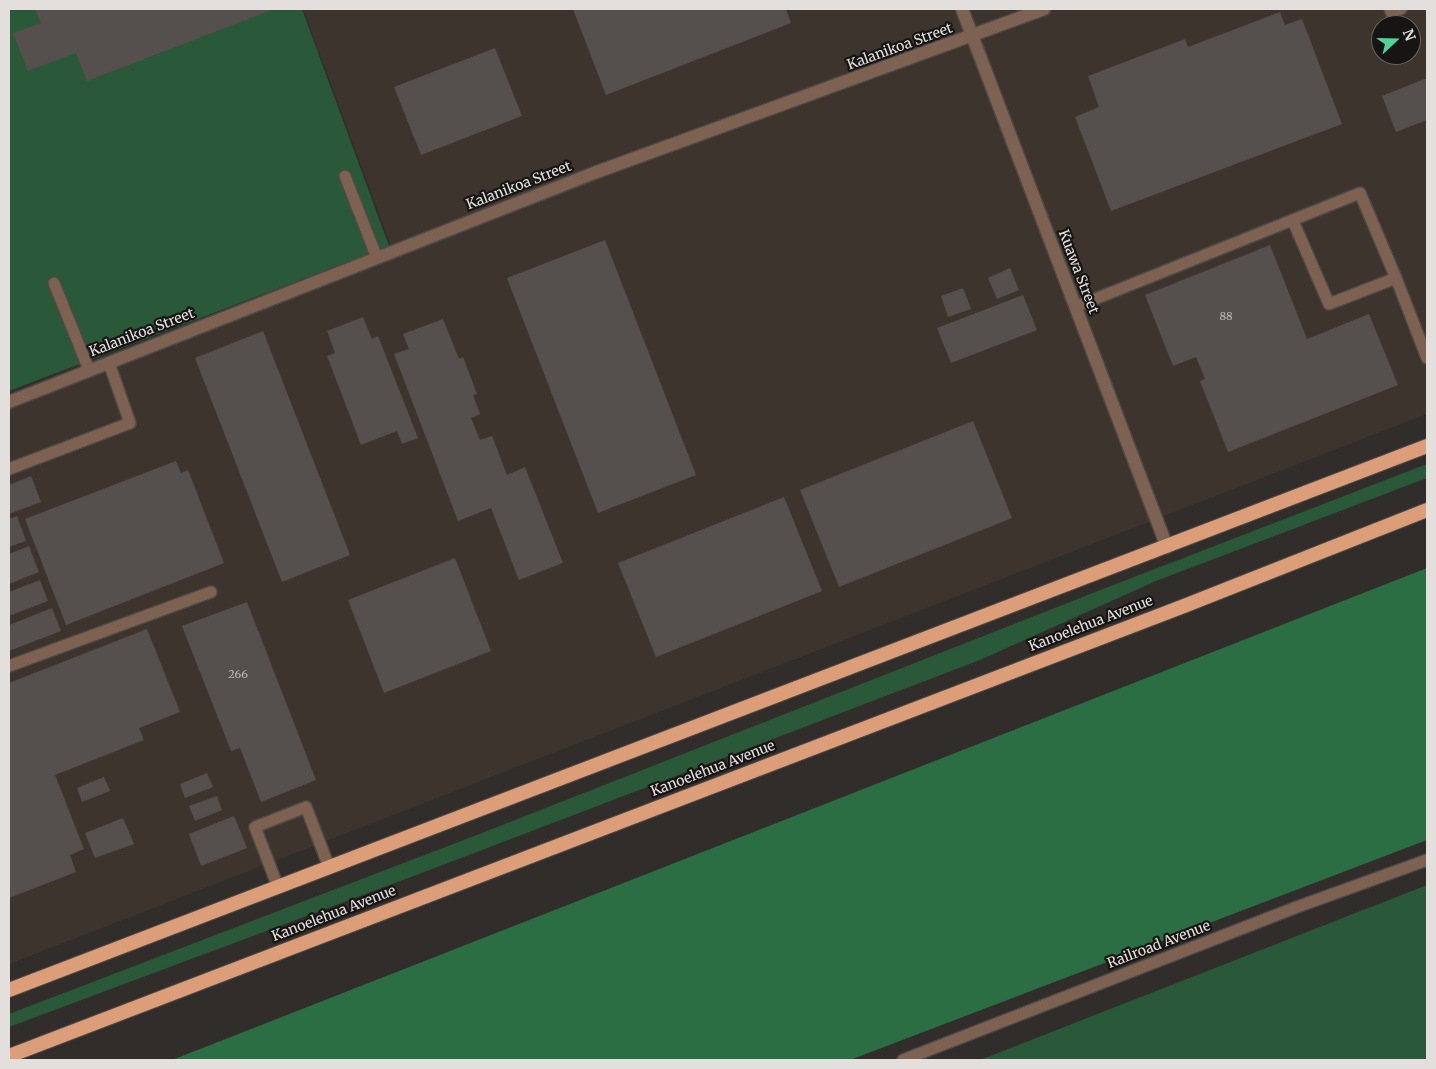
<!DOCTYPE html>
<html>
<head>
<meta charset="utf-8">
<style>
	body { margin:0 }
	#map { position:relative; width:1436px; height:1069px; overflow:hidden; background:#312d2a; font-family:Merriweather,serif }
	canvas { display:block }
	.frame { position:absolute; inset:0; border:10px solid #e2dfdd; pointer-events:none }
	.north { position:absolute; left:1371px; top:15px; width:50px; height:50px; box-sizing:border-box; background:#171514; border:1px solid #686664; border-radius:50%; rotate:69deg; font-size:14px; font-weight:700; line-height:20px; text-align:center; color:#e2dfdd }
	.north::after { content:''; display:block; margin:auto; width:18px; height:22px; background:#4ed399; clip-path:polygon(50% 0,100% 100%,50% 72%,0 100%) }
</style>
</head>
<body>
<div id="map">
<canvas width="1436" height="1069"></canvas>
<div class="frame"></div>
<div class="north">N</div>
</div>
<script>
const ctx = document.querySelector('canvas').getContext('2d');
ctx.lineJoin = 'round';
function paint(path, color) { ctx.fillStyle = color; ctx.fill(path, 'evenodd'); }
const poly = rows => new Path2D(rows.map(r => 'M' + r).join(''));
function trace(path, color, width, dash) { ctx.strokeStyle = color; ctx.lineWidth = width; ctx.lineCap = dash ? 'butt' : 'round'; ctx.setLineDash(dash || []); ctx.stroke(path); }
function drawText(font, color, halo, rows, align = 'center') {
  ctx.font = font + ' Merriweather,serif'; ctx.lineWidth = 4.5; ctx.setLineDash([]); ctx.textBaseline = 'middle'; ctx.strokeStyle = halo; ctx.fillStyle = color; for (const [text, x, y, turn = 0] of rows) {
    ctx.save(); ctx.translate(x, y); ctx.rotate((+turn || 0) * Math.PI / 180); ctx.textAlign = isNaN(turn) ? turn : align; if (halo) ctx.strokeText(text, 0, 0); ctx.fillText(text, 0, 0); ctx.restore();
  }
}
const built = poly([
	[303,9,1427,9,1427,414,9,964,9,410,395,257],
	[1381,25,1411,25,1411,55,1381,55]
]);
const green = poly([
	[9,9,302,9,389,246,9,391],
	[1427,464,1427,478,1156,581,980,660,427,871,9,1027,9,1014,482,833,1103,589],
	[1427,885,1427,1060,980,1060]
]);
const forest = poly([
	[1427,568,1427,840,850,1060,172,1060]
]);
const building = poly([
	[35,9,274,9,87,81,76,53,28,71,13,33,41,23],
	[573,9,786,9,791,23,606,95],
	[1280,12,1285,25,1302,19,1342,124,1111,211,1075,117,1099,107,1088,76,1185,39,1188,47],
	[495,48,522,116,421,155,394,87],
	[1427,78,1427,120,1396,132,1382,96],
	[605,240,696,475,598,513,507,278],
	[1270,245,1307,339,1369,314,1398,385,1228,452,1200,381,1205,379,1196,357,1173,366,1145,295],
	[1010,268,1019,290,997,299,988,278],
	[963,288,971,309,948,317,941,296],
	[1023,295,1037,330,951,363,937,328],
	[363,317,372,339,378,336,418,438,402,444,397,431,361,445,327,356,335,353,327,331],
	[443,319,459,359,463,357,477,394,473,395,480,414,471,418,480,440,492,436,507,475,525,467,563,563,519,580,491,508,458,521,394,354,409,349,403,334],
	[263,331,350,555,282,582,195,358],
	[973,421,1012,518,839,587,800,490],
	[176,461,181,473,188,470,224,563,66,625,25,519],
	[31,476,41,502,9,514,9,485],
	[784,497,822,591,656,657,618,563],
	[17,516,26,541,9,547,9,519],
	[29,546,39,572,9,584,9,554],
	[455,558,491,651,384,693,348,600],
	[40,580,48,601,9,616,9,592],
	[247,602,316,780,261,802,240,748,231,751,182,626],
	[52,608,61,631,9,651,9,625],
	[147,629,180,712,139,728,144,740,55,775,84,849,70,855,76,872,9,898,9,683],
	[207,773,213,787,185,798,180,784],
	[104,777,110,791,82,802,77,788],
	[217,796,222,810,195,821,189,806],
	[234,816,247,848,201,866,189,834],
	[123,818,134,844,95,858,85,833]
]);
const service = poly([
	[1390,9,1391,12,1401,9],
	[345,176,377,258],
	[1396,278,1427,358],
	[54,283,89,370],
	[1075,307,1360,193,1396,278,1329,304,1293,221],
	[9,469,130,423,109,363],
	[9,666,211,592],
	[278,887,255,827,306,807,329,867],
	[903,1060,1297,907,1427,860]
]);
const minor = poly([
	[962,9,1167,547],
	[9,402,594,173,1044,9]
]);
const trunk = poly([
	[9,990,1427,446],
	[9,1056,1184,606,1427,510]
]);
const numberNames = [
	["88",1226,317],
	["266",238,675]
];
const streetNames = [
	["Kalanikoa Street",900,47,-20],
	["Kalanikoa Street",519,186,-21],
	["Kuawa Street",1078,272,69],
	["Kalanikoa Street",142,333,-21],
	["Kanoelehua Avenue",1091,624,-21],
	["Kanoelehua Avenue",713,769,-21],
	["Kanoelehua Avenue",334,914,-21],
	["Railroad Avenue",1159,945,-21]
];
paint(built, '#3e342e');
paint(green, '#2a5939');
paint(forest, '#2c6e43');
paint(building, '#55504d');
trace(service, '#4d4947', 14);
trace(minor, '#4d4947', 15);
trace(trunk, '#4d4947', 16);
trace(service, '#7d6251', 11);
trace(minor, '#7d6251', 12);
trace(trunk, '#db9e78', 14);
drawText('11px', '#bfbbb9', null, numberNames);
drawText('14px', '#e2dfdd', '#171514', streetNames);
</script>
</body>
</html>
